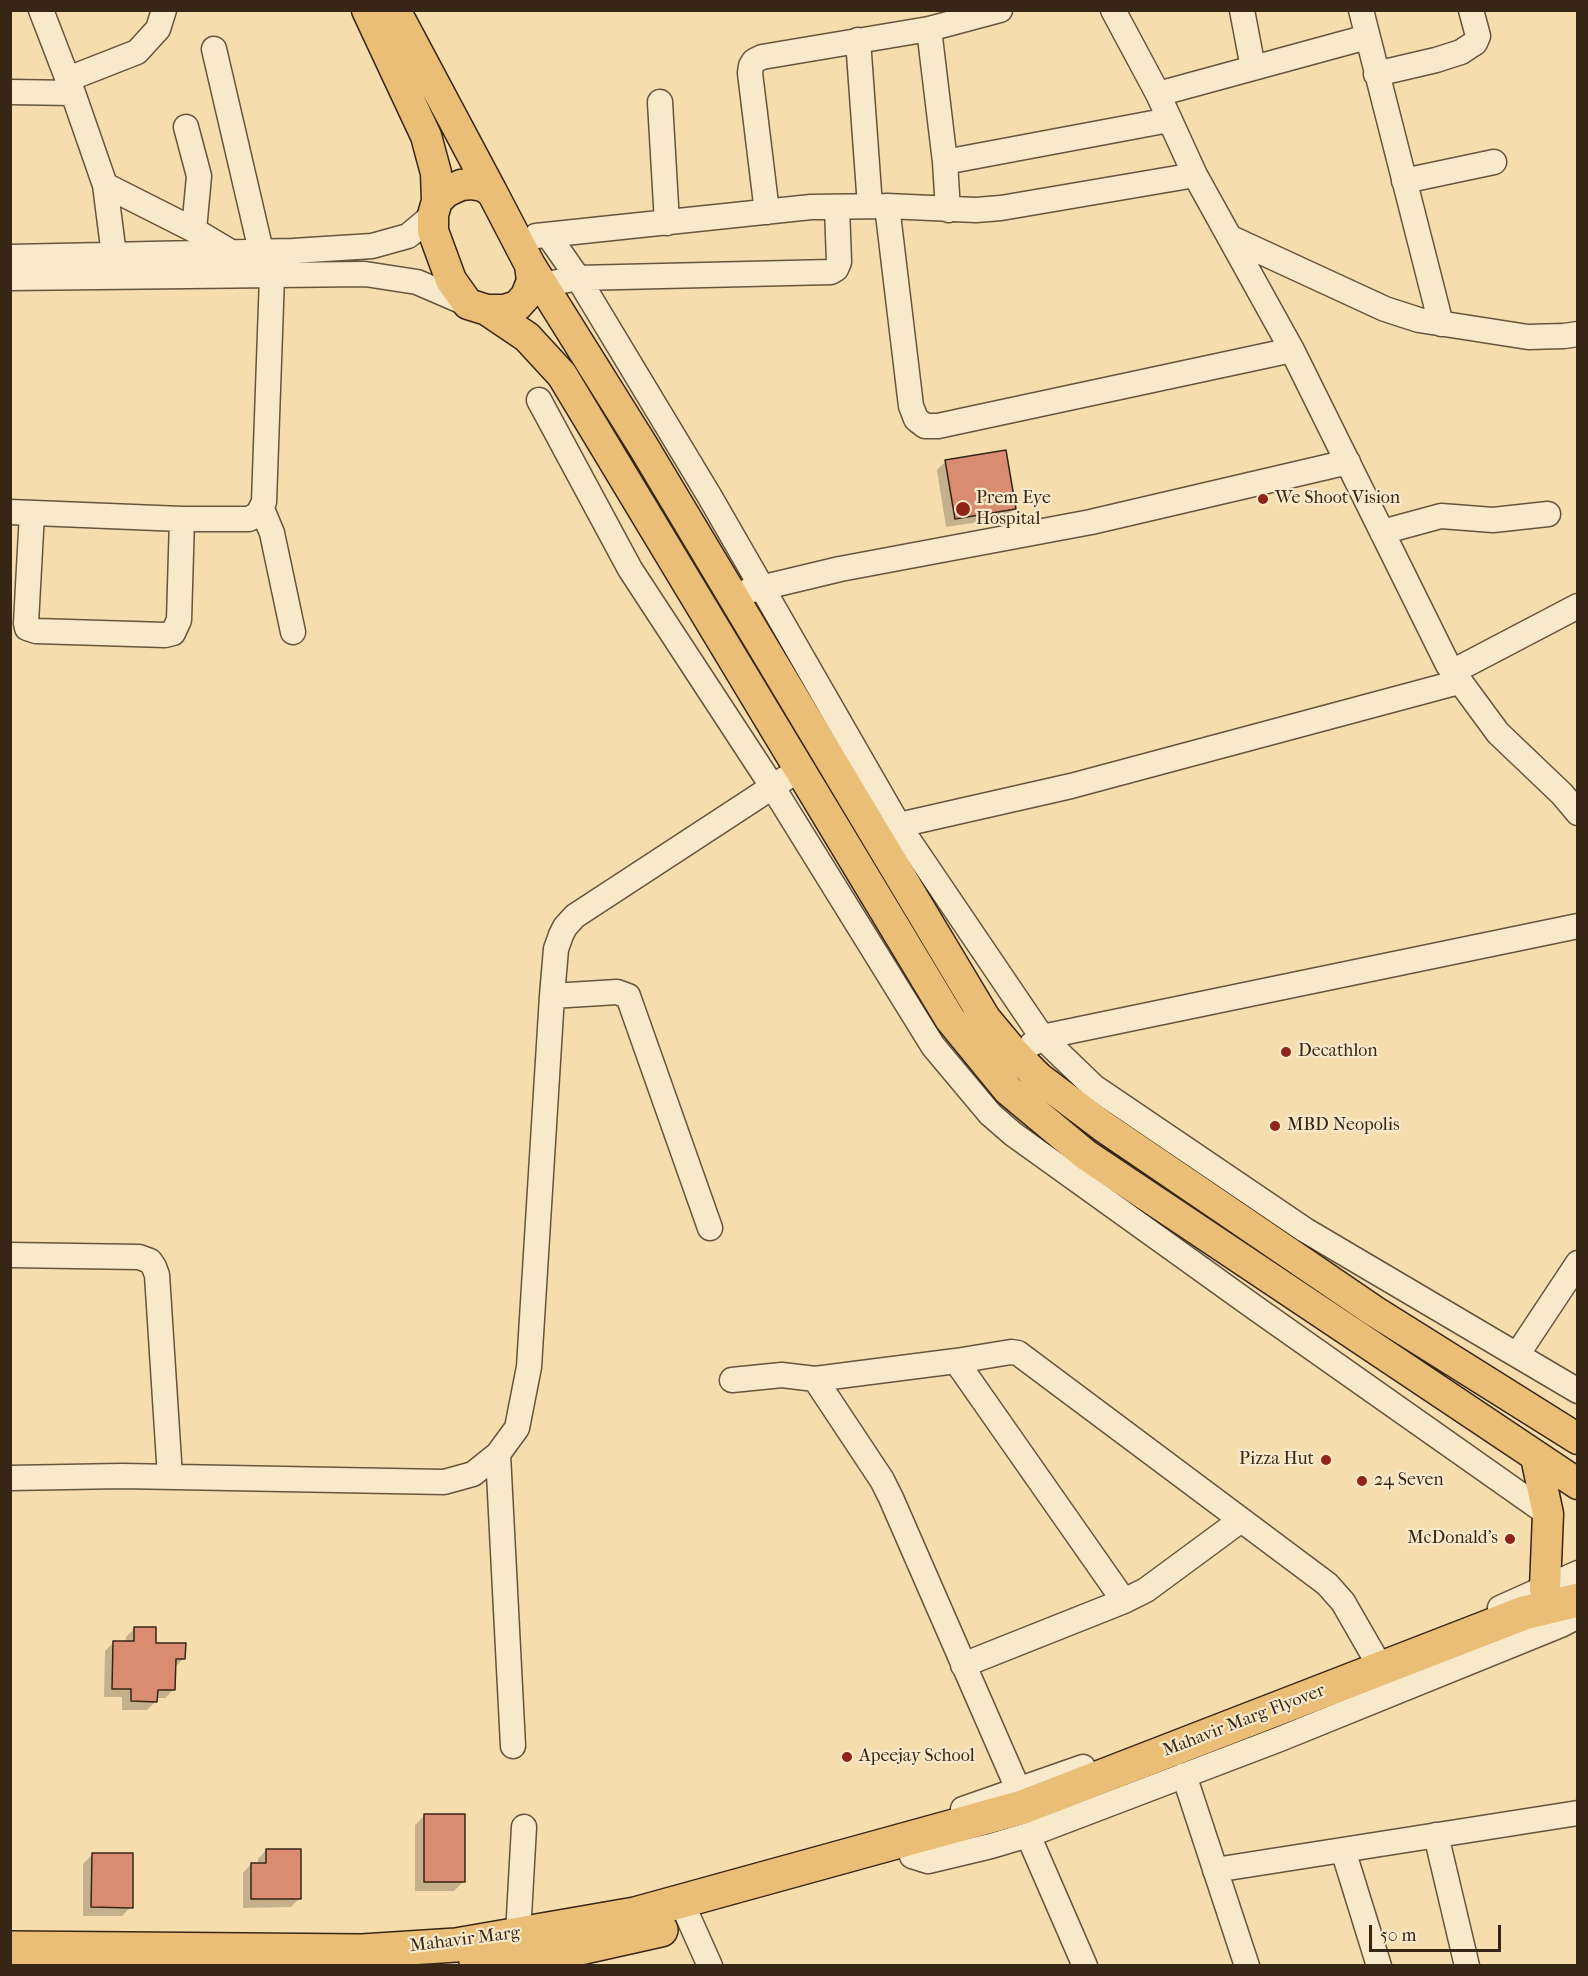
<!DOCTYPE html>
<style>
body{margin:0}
#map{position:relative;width:1588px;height:1976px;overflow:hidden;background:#f5ddae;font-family:"IM FELL French Canon",serif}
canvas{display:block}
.frame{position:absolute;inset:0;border:12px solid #372616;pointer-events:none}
.scale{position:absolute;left:1369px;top:1925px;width:132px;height:27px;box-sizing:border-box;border:3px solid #372616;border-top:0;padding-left:8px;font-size:18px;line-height:21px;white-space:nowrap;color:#372616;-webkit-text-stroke:4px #f8e9ca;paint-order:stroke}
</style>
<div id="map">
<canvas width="1588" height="1976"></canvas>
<div class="frame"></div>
<div class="scale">50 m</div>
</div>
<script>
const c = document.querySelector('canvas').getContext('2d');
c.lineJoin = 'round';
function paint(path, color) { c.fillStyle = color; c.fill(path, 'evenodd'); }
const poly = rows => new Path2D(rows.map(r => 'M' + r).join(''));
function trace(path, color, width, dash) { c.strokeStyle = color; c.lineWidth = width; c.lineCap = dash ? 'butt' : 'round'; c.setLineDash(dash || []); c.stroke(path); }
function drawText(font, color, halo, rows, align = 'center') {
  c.font = font + ' "IM FELL French Canon",serif'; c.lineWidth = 4.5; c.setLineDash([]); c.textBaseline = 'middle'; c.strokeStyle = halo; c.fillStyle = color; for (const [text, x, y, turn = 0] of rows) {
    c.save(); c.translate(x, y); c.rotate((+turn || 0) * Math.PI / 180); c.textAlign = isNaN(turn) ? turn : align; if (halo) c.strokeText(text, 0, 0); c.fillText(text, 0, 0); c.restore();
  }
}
paint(poly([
 [946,461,1014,509,1005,518,946,527,937,470],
 [134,1629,154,1644,184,1658,175,1667,174,1689,165,1698,156,1698,156,1701,147,1710,122,1710,122,1697,104,1697,105,1651,113,1643,125,1643,126,1637],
 [424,1816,463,1882,454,1891,415,1891,415,1825],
 [266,1850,300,1898,291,1907,243,1908,243,1873,251,1864,258,1864,258,1859],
 [92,1855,131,1907,122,1916,83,1916,83,1864]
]), '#0003');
const building = poly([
 [1006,450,1016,509,955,519,945,460,1006,450],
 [134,1627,156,1627,156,1643,186,1643,185,1659,176,1659,175,1690,158,1690,157,1702,131,1701,131,1689,112,1689,113,1641,134,1641,134,1627],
 [424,1814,465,1814,465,1882,424,1882,424,1814],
 [266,1849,301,1849,301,1899,251,1899,251,1863,266,1863,266,1849],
 [92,1853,133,1853,133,1908,91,1907,92,1853]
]);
paint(building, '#d98c6f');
trace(building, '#372616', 1.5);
const minor = poly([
 [41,10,73,93,105,185,114,255],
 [1113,10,1158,94,1195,175,1292,350,1448,665,1498,733,1562,794,1578,813],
 [1242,10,1253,68],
 [1361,10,1441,324],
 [929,29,945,162,948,210],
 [858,40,870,206],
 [214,49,261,251],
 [1376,74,1436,60,1461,52,1470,46,1475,43,1478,36,1471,10],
 [68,79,137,52,158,29,164,10],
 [10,92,73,93],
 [1158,94,1367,37],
 [660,102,667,223],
 [186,127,199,176,194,230],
 [945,162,1169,120],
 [1404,181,1494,162],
 [105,185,194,230,231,252],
 [887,206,911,406,916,419,925,426,938,426,1292,350],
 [767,212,750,73,751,66,754,61,762,57,929,29,1000,10],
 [548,235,578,278,710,497,899,826,1042,1037,1094,1087,1305,1230,1578,1391],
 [536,236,811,207,887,206,976,210,1001,208,1195,175],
 [1231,238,1385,309,1419,320,1528,337,1564,336,1578,334],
 [10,257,293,251,372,246,408,236,433,215],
 [10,278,365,274,417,282,468,304],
 [542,285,578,278,831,272,836,269,839,262,837,207],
 [539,400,630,569,772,786,933,1046,990,1114,1013,1134,1254,1307,1548,1514],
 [262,509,272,533,293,632],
 [10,512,182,519,249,519,258,514,264,502,272,276],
 [32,513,26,623,27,628,36,631,165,635,173,633,179,620,182,519],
 [1382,532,1441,516,1493,520,1548,514],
 [748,591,840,569,1091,522,1348,462],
 [1452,672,1578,606],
 [886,828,1071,786,1459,682],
 [552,996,617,992,628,996,710,1228],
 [1032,1044,1042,1037,1578,926],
 [10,1255,139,1257,150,1261,154,1267,157,1275,170,1477],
 [1517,1355,1578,1263],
 [956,1361,1124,1601],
 [815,1379,882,1480,891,1498,1018,1789],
 [732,1380,782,1375,815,1379,956,1361,1011,1352,1018,1353,1327,1584,1343,1602,1374,1656],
 [498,1454,513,1746],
 [10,1478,122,1476,444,1482,473,1474,498,1454,517,1428,529,1367,552,996,556,949,561,935,565,927,575,916,786,778],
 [1500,1608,1578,1573],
 [963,1665,1124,1601,1146,1590,1241,1520],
 [1184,1775,1247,1966],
 [963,1809,1083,1767],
 [1028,1835,1085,1966],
 [1436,1835,1467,1966],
 [1343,1850,1379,1966],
 [912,1856,928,1861,991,1846,1028,1835,1280,1739,1561,1625,1578,1616],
 [1215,1870,1578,1813],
 [681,1901,710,1966],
 [518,1934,524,1827]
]);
const major = poly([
 [367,10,426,136,436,173,437,201],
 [395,10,492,192],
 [471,184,483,186,492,192,530,265,532,281,526,296,517,306,504,310,487,310,468,304,451,280,433,231,433,215,437,201,446,192,461,185,471,184],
 [530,265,643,446,985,1018,1015,1054,1039,1078,1104,1127,1374,1311,1578,1439],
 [487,310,527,337,562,375,950,1019,1008,1090,1086,1155,1578,1484],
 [1536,1457,1548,1514,1545,1588]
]);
const highway = poly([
 [10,1948,362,1951,456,1945,635,1914,1023,1807,1524,1613,1578,1600],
 [476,1962,558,1953,661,1930]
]);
trace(minor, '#66543c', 27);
trace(major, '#372616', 33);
trace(highway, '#372616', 36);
trace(minor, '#f8e9ca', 24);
trace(major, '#eabe77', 30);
trace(highway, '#eabe77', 33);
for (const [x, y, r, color] of [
 [1263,499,6,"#8f2418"],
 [963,509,8,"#8f2418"],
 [1286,1052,6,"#8f2418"],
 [1275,1126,6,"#8f2418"],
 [1326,1460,6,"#8f2418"],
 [1362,1481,6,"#8f2418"],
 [1510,1539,6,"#8f2418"],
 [847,1757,6,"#8f2418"]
]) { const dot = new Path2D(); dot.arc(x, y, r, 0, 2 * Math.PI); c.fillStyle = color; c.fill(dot); trace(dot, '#f8e9ca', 2); }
drawText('18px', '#372616', '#f8e9ca', [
 ["Prem Eye",976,499],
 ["Hospital",976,520],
 ["We Shoot Vision",1275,499],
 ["Decathlon",1298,1052],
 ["MBD Neopolis",1287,1126],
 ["Pizza Hut",1314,1460,"right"],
 ["24 Seven",1374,1481],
 ["McDonald's",1498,1539,"right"],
 ["Apeejay School",859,1757]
], 'left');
drawText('18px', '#372616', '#f8e9ca', [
 ["Mahavir Marg Flyover",1244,1721,-21],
 ["Mahavir Marg",465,1940,-7]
]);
</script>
